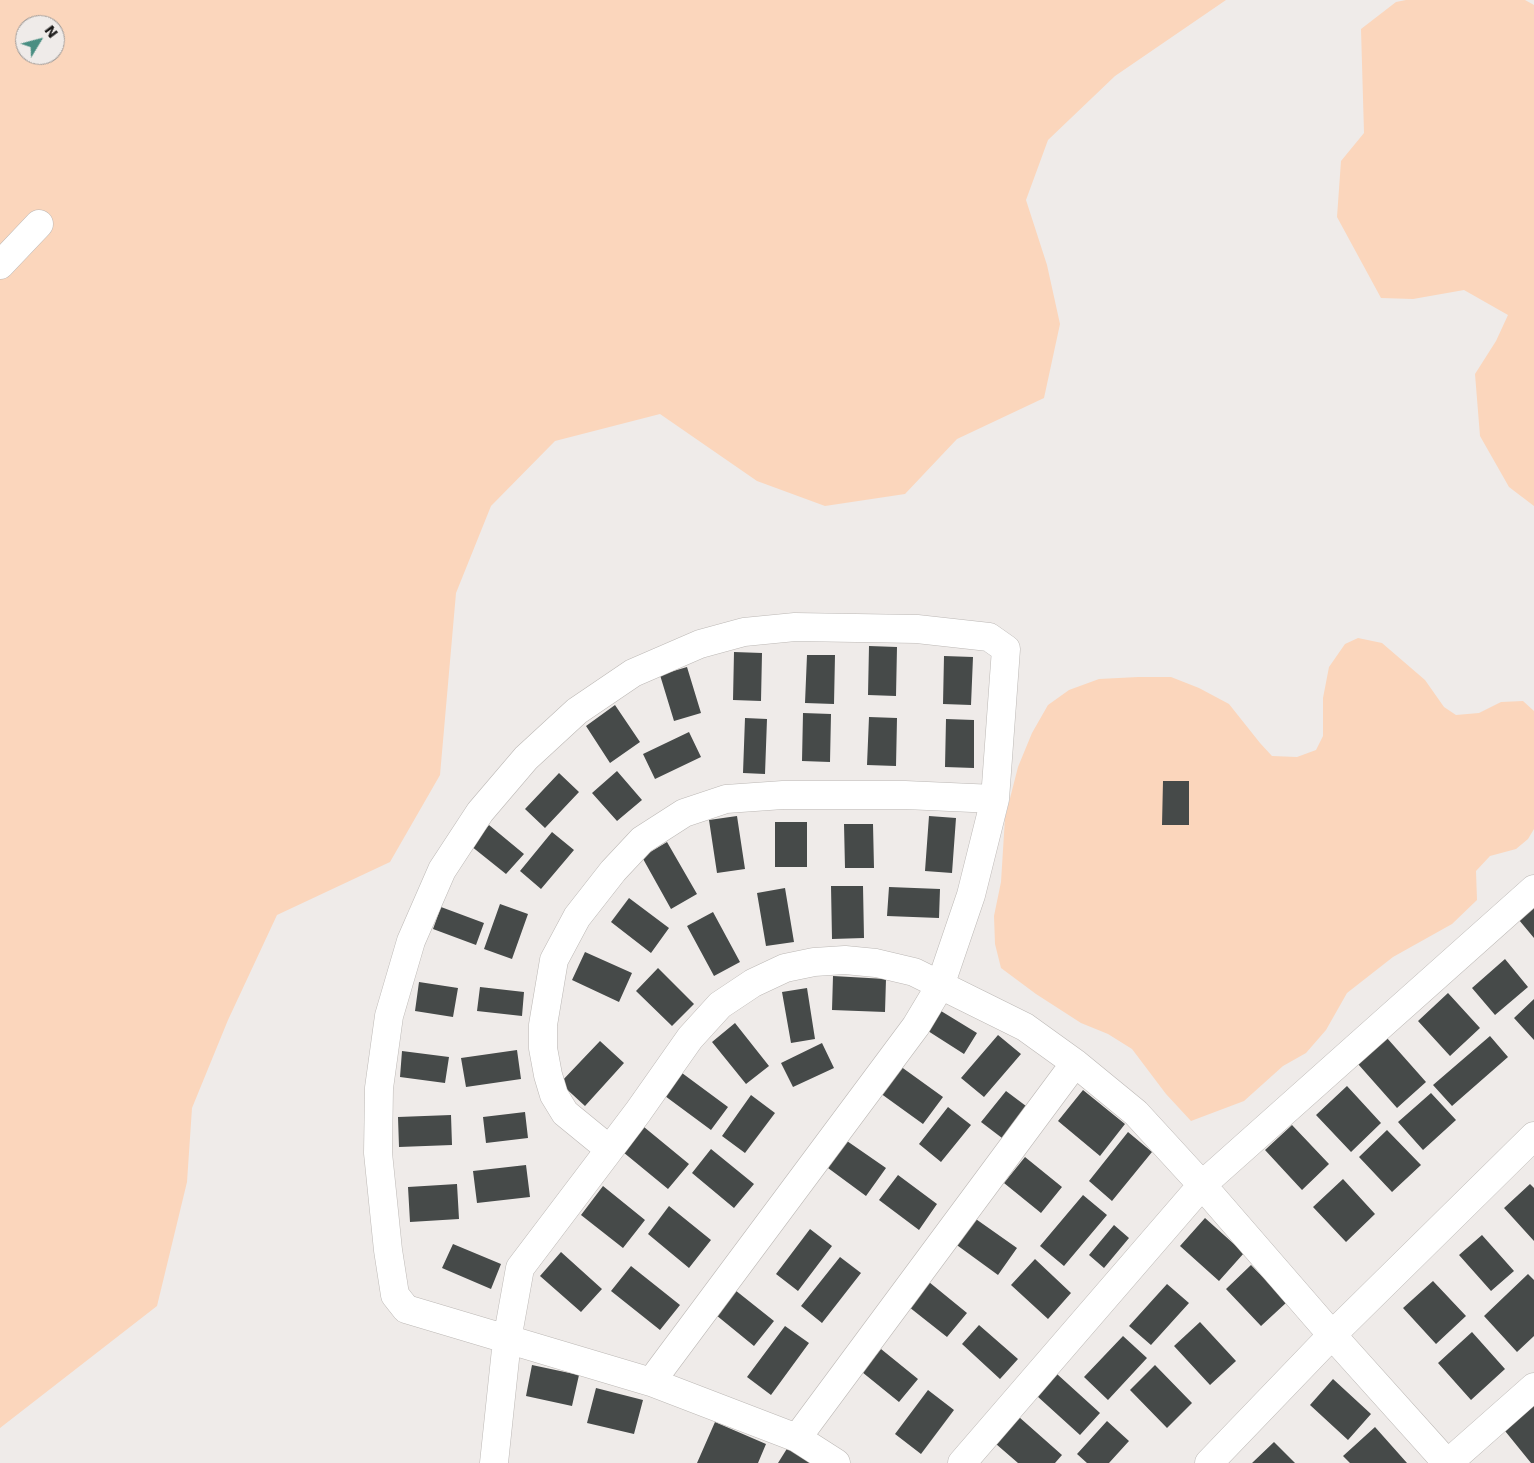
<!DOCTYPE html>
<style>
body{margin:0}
#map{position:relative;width:1534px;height:1463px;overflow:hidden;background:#efebe9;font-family:"DejaVu Sans",sans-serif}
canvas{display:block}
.north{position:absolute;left:15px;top:15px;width:50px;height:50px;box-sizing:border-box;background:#efebe9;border:1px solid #9a9795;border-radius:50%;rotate:53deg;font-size:14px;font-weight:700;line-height:20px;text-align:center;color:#1a1918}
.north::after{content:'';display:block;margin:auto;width:18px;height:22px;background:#498e82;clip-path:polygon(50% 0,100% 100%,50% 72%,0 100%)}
</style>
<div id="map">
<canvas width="1534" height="1463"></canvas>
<div class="north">N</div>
</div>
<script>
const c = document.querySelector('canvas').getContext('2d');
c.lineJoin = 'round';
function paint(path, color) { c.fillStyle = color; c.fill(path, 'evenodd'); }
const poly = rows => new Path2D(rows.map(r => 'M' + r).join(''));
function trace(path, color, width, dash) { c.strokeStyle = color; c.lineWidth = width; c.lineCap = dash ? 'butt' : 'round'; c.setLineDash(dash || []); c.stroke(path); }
paint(poly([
 [0,0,1226,0,1115,76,1048,140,1026,200,1047,265,1060,324,1044,398,957,439,905,494,825,506,757,481,660,414,555,441,491,506,456,593,440,775,390,862,277,915,228,1020,192,1108,187,1182,157,1306,0,1428],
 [25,25,55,25,55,55,25,55],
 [1406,0,1525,0,1534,5,1534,506,1509,487,1480,436,1475,374,1496,341,1508,315,1464,290,1413,299,1381,298,1337,217,1341,161,1364,133,1361,29,1396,2],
 [1358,638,1382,643,1425,680,1444,707,1456,715,1479,713,1501,702,1523,701,1534,711,1534,829,1528,839,1516,849,1490,856,1476,871,1477,900,1452,924,1393,957,1347,993,1326,1030,1306,1053,1283,1066,1244,1101,1191,1121,1166,1094,1132,1049,1108,1034,1081,1023,1036,994,1001,968,995,944,994,916,1001,882,1005,818,1018,767,1032,733,1048,705,1069,690,1099,679,1138,677,1171,677,1199,688,1229,704,1260,743,1272,756,1297,757,1316,750,1323,736,1323,698,1329,667,1345,644]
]), '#fbd6bc');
paint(poly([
 [869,646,897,647,896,696,868,695],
 [734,652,762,653,761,701,733,700],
 [807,655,835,655,834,704,805,703],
 [944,656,973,657,971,705,943,704],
 [687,667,701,713,674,721,660,675],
 [615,705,640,742,610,763,586,726],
 [803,713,831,714,830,762,802,761],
 [869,717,897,718,896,766,867,765],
 [745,718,767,719,765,774,743,773],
 [946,719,974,720,974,768,945,767],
 [689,732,701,757,655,779,643,754],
 [617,771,642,800,617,821,592,793],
 [559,773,579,792,545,828,525,809],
 [1163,781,1189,781,1189,825,1162,825],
 [737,816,745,869,717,873,709,820],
 [929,816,956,818,952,873,925,871],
 [775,822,807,822,807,867,775,867],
 [844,824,873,824,874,868,845,868],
 [489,825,524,854,506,874,471,846],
 [552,832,574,850,541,889,520,871],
 [667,842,697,894,671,909,642,857],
 [831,886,863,886,864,938,832,939],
 [889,887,940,889,939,918,887,916],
 [785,888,794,942,766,946,757,893],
 [629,898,669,928,651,953,611,922],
 [500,904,528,914,512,959,484,949],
 [441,907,484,923,476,945,433,929],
 [1534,907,1534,938,1519,920],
 [713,912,740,962,714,976,687,926],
 [585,952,632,973,619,1002,572,980],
 [1505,959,1528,987,1495,1015,1472,988],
 [658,968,694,1004,672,1026,636,991],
 [833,976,886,979,885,1012,832,1010],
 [419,982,458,988,453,1017,415,1011],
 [480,987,524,992,522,1016,477,1011],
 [807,988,815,1039,791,1043,782,992],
 [1448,993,1480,1028,1450,1056,1418,1021],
 [1534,999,1534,1040,1514,1018],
 [941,1011,977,1033,964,1054,928,1031],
 [735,1023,769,1066,746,1084,712,1042],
 [998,1035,1021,1054,984,1097,961,1078],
 [1490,1036,1508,1057,1452,1106,1433,1085],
 [1387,1038,1426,1082,1397,1108,1358,1064],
 [600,1041,624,1063,585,1106,560,1083],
 [822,1043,834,1068,793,1087,781,1063],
 [517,1050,521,1079,466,1087,461,1058],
 [402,1051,449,1057,445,1083,400,1077],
 [900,1066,943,1097,923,1124,880,1093],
 [682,1073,728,1107,711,1130,665,1096],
 [1347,1086,1381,1123,1351,1152,1316,1115],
 [1083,1090,1125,1124,1100,1156,1058,1121],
 [1006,1091,1026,1106,1002,1138,981,1122],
 [1431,1093,1456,1120,1423,1150,1398,1122],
 [751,1095,775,1113,745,1153,722,1136],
 [948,1107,971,1125,941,1162,919,1144],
 [525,1112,528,1138,486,1143,483,1117],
 [451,1115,452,1145,399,1147,398,1117],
 [1292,1125,1329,1164,1302,1190,1265,1150],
 [644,1127,689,1164,668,1189,623,1152],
 [1387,1130,1421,1165,1392,1192,1359,1157],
 [1128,1132,1152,1152,1112,1201,1089,1181],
 [847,1141,886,1168,866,1196,828,1168],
 [711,1149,754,1184,734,1208,692,1173],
 [1025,1157,1062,1187,1041,1213,1004,1183],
 [526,1165,530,1197,477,1203,473,1171],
 [898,1175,937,1204,919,1230,879,1200],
 [1343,1179,1375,1214,1346,1242,1313,1207],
 [457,1184,459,1219,410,1222,408,1187],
 [1530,1184,1534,1188,1534,1241,1504,1208],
 [603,1186,645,1220,623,1248,581,1215],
 [1083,1195,1107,1215,1064,1266,1040,1246],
 [669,1206,711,1240,689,1268,648,1234],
 [973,1217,1017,1248,998,1275,954,1243],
 [1205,1218,1244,1253,1219,1281,1180,1246],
 [1114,1225,1129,1238,1104,1268,1089,1255],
 [810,1229,832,1246,798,1291,776,1274],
 [1482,1235,1514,1271,1491,1291,1459,1255],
 [453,1244,501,1264,491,1289,442,1268],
 [561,1252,602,1289,581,1312,540,1276],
 [840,1257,861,1273,822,1323,801,1306],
 [1035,1259,1071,1293,1048,1319,1011,1285],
 [1251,1265,1287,1302,1261,1326,1226,1289],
 [631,1266,680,1305,660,1330,611,1291],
 [1528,1274,1534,1280,1534,1336,1517,1352,1484,1316],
 [1433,1281,1466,1316,1436,1344,1403,1308],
 [929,1282,967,1313,947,1337,909,1307],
 [1167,1284,1189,1303,1151,1345,1129,1326],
 [735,1290,774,1321,754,1346,716,1315],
 [1200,1322,1236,1361,1210,1385,1174,1346],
 [979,1325,1018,1359,1000,1379,962,1344],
 [785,1326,809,1343,771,1395,747,1377],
 [1472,1332,1505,1369,1471,1400,1438,1363],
 [1123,1336,1147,1358,1108,1400,1084,1377],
 [881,1349,918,1379,899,1402,862,1372],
 [532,1365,579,1375,572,1406,526,1396],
 [1155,1365,1192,1403,1167,1428,1130,1390],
 [1057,1374,1100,1413,1080,1435,1037,1396],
 [1333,1379,1371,1414,1348,1440,1310,1405],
 [596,1388,643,1400,634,1434,587,1423],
 [928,1390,954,1410,921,1454,895,1434],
 [1534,1400,1534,1463,1531,1463,1501,1426],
 [1019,1417,1062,1455,1055,1463,1018,1463,996,1444],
 [1107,1421,1129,1441,1109,1463,1087,1463,1077,1454],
 [715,1422,766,1444,758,1463,697,1463],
 [1375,1427,1407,1463,1350,1463,1343,1456],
 [1274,1442,1295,1463,1252,1463],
 [788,1447,813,1463,778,1463]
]), '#464a49');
const minor = poly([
 [0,265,39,224],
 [795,627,917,629,989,637,1006,649,995,799,971,895,940,986,916,1026,651,1382,406,1309,395,1295,388,1250,378,1153,379,1088,389,1016,411,941,442,870,480,812,526,758,577,711,633,673,700,644,744,632,795,627],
 [609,1149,565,1113,554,1095,548,1075,543,1048,543,1025,554,960,577,917,613,871,642,840,684,813,726,799,783,795,905,795,995,799],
 [651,1382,797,1438,1075,1063],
 [797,1438,836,1463],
 [494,1463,507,1340,520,1268,638,1112,690,1038,720,1005,753,983,785,968,814,962,845,960,876,963,914,972,1025,1027,1075,1063,1136,1113,1202,1185,1332,1335,1447,1463],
 [962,1463,1202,1185,1534,889],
 [1209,1463,1332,1335,1534,1136],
 [1448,1463,1534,1387]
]);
trace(minor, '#bcb8b5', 29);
trace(minor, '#fff', 28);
</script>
